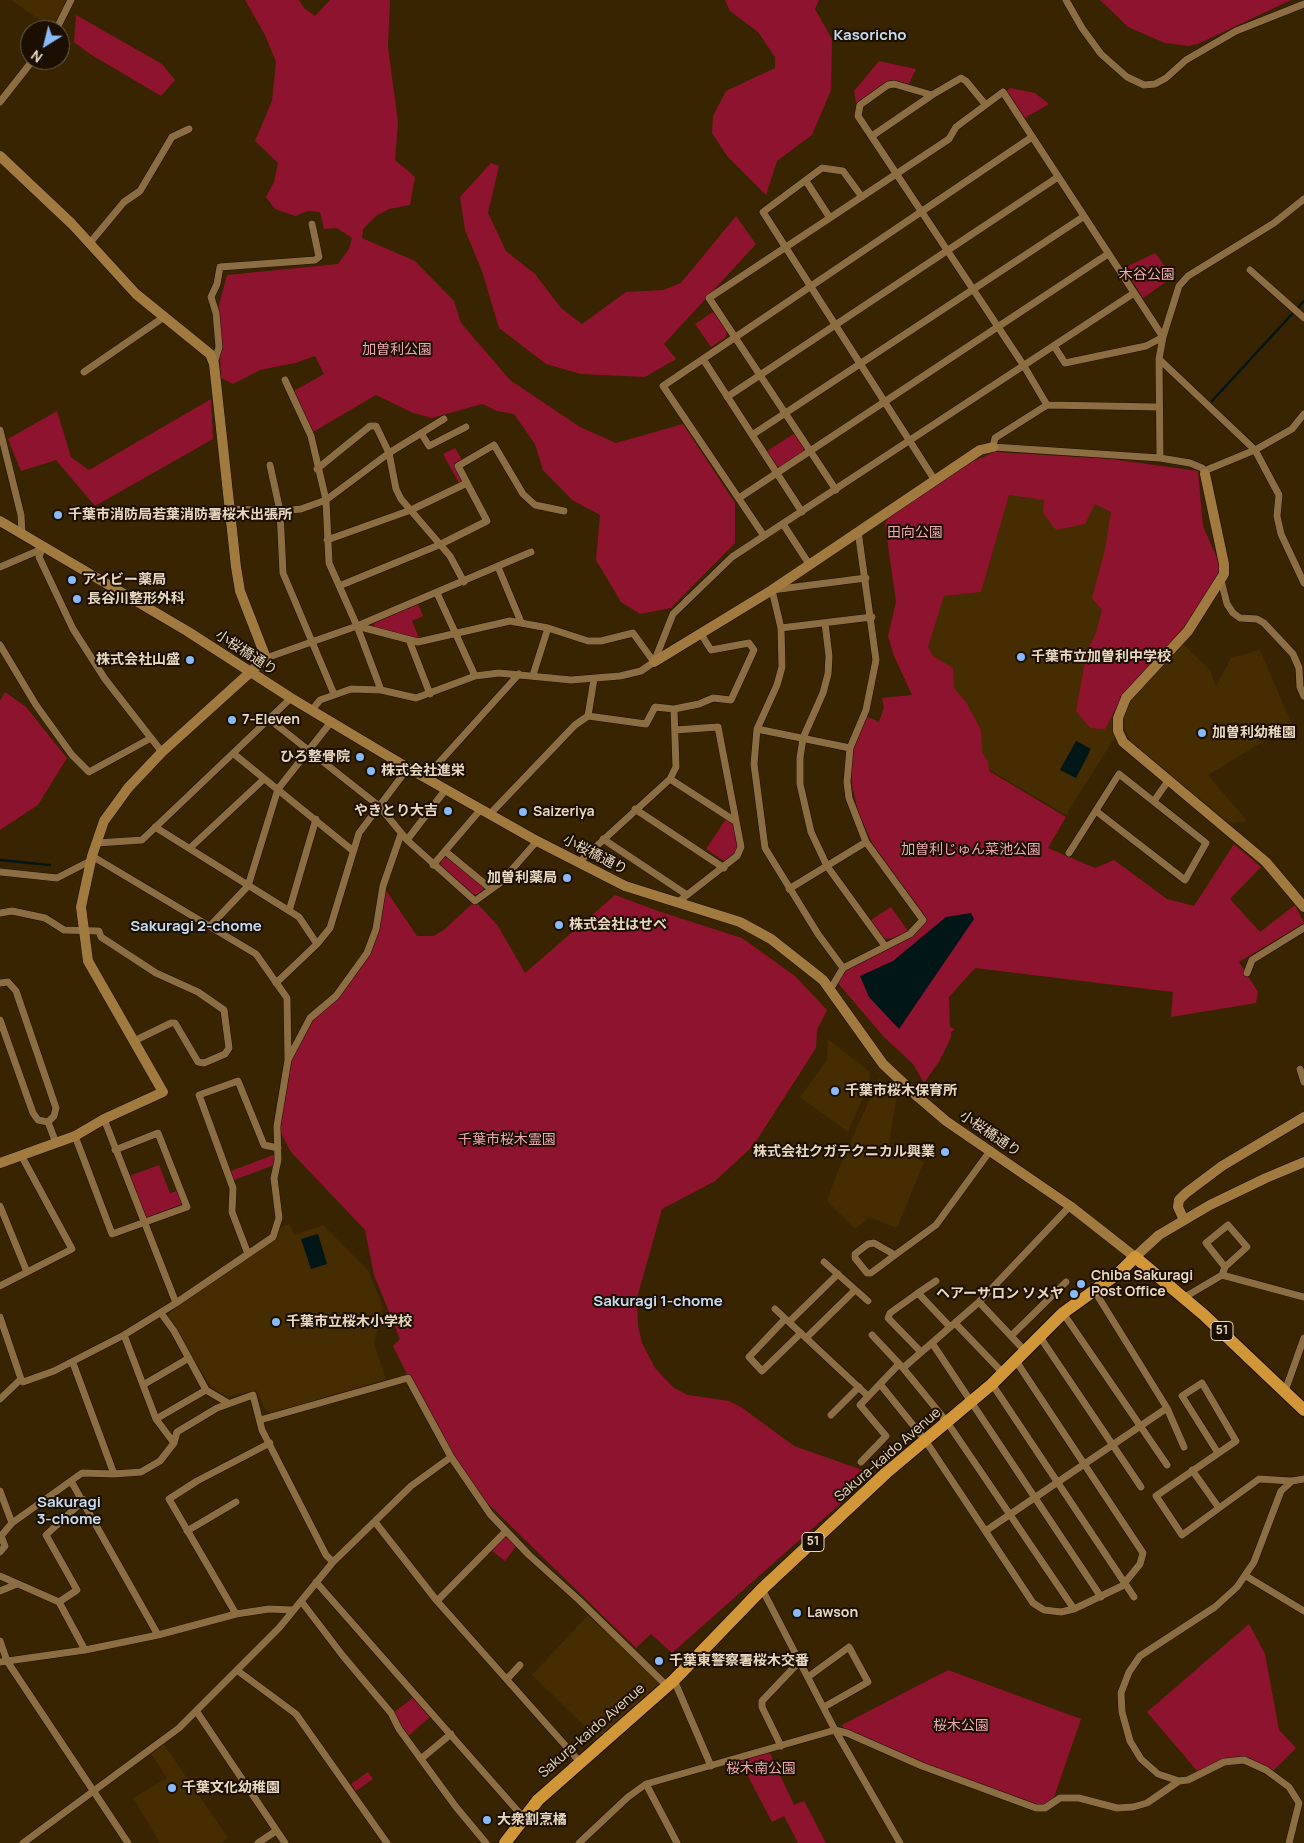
<!DOCTYPE html>
<meta charset="utf-8">
<style>
body{margin:0}
#map{position:relative;width:1304px;height:1843px;overflow:hidden;background:#392401;font-family:Manrope,sans-serif}
canvas{display:block}
.north{position:absolute;left:20px;top:20px;width:50px;height:50px;box-sizing:border-box;background:#1b0f01;border:1px solid #6d5f4e;border-radius:50%;rotate:216deg;font-size:14px;font-weight:700;line-height:20px;text-align:center;color:#e9d8c1}
.north::after{content:'';display:block;margin:auto;width:18px;height:22px;background:#89bafc;clip-path:polygon(50% 0,100% 100%,50% 72%,0 100%)}
</style>
<div id="map">
<canvas width="1304" height="1843"></canvas>
<div class="north">N</div>
</div>
<script>
const c = document.querySelector('canvas').getContext('2d');
c.lineJoin = 'round';
function paint(path, color) { c.fillStyle = color; c.fill(path, 'evenodd'); }
const poly = rows => new Path2D(rows.map(r => 'M' + r).join(''));
function trace(path, color, width, dash) { c.strokeStyle = color; c.lineWidth = width; c.lineCap = dash ? 'butt' : 'round'; c.setLineDash(dash || []); c.stroke(path); }
function drawText(font, color, halo, rows, align = 'center') {
  c.font = font + ' Manrope,"Noto Sans JP",sans-serif'; c.lineWidth = 4; c.setLineDash([]); c.textBaseline = 'middle'; c.strokeStyle = halo; c.fillStyle = color; for (const [text, x, y, turn = 0] of rows) {
    c.save(); c.translate(x, y); c.rotate((+turn || 0) * Math.PI / 180); c.textAlign = isNaN(turn) ? turn : align; if (halo) c.strokeText(text, 0, 0); c.fillText(text, 0, 0); c.restore();
  }
}
paint(poly([
 [11,0,67,0,54,30],
 [999,480,1129,507,1109,699,1118,732,1066,815,976,762,919,640],
 [1182,643,1210,670,1216,686,1231,658,1260,650,1292,724,1208,775,1247,821,1229,823,1133,745,1123,726,1122,715,1143,683],
 [828,1039,870,1072,869,1084,848,1132,800,1097,827,1060],
 [879,1078,897,1094,889,1144,924,1162,897,1228,870,1217,855,1229,827,1201,839,1168],
 [290,1224,294,1235,323,1225,368,1270,383,1307,374,1343,386,1379,272,1413,265,1410,256,1390,228,1397,211,1387,168,1317,169,1313,274,1239,280,1228],
 [588,1615,663,1685,626,1717,598,1739,532,1675],
 [163,1743,228,1838,221,1843,160,1843,133,1798,167,1778,150,1752]
]), '#452c01');
paint(poly([
 [245,0,299,0,304,8,315,16,330,0,390,0,388,47,398,122,395,160,415,177,410,205,389,209,376,216,363,229,362,238,415,261,454,301,461,323,510,380,580,427,616,443,683,424,735,503,735,543,671,608,640,614,621,602,596,560,600,515,572,500,543,470,535,444,514,414,497,411,482,404,432,418,413,413,376,395,313,432,294,391,324,374,315,356,295,363,260,370,233,384,221,378,218,309,227,275,338,264,349,249,352,238,337,228,324,229,320,212,308,211,295,216,275,209,266,197,274,182,278,163,255,141,272,101,276,62,265,35],
 [725,0,819,0,815,9,832,39,831,90,812,135,777,161,766,195,727,156,712,133,713,116,726,91,775,68,775,57,758,32,730,11],
 [1100,0,1291,0,1200,43,1189,46,1165,43,1128,27],
 [76,15,162,64,175,80,161,96,90,54,74,42],
 [879,61,916,69,909,84,892,80,856,103,854,91],
 [1010,88,1035,93,1049,104,1025,118,1007,91],
 [491,163,499,166,488,213,506,251,535,274,561,308,582,324,626,292,663,290,681,283,736,216,756,244,664,344,676,359,645,377,581,374,546,364,499,328,482,271,465,230,460,197],
 [1155,253,1173,277,1143,298,1124,268],
 [713,312,727,331,726,337,711,347,695,324],
 [211,399,213,439,95,506,56,460,21,471,8,439,57,411,71,457,89,470],
 [795,433,804,447,803,452,781,467,775,465,767,451],
 [455,448,462,460,456,464,464,480,460,485,443,454],
 [995,452,1111,459,1198,471,1203,526,1220,565,1216,585,1185,626,1122,697,1105,729,1090,728,1076,711,1087,651,1096,633,1102,610,1092,598,1105,549,1111,512,1095,504,1085,524,1056,530,1043,513,1044,500,1009,495,981,592,944,596,928,647,933,656,953,668,954,688,966,702,981,730,982,753,988,761,989,771,1066,817,1048,848,1095,868,1114,860,1167,899,1194,906,1234,844,1261,867,1230,899,1260,932,1295,905,1304,923,1239,962,1258,992,1256,1003,1171,1017,1173,992,975,968,949,997,950,1027,955,1029,951,1032,951,1037,940,1060,924,1083,913,1064,884,1037,837,982,844,970,910,934,928,920,872,843,858,811,852,785,851,749,866,716,879,722,884,707,882,698,912,695,894,656,888,636,896,602,885,524,889,516,972,462],
 [418,604,423,616,412,621,419,638,374,627,374,623],
 [5,692,26,707,67,758,38,805,0,830,0,701],
 [726,819,734,824,738,847,734,855,724,861,706,849],
 [447,858,483,886,484,890,473,896,439,867,443,859],
 [383,886,417,936,434,936,445,929,475,901,498,926,525,973,615,895,658,911,742,938,795,976,827,1010,817,1030,816,1048,753,1146,715,1181,662,1209,637,1298,638,1326,642,1343,655,1368,674,1388,688,1395,729,1401,741,1407,794,1446,874,1474,672,1653,651,1634,636,1648,479,1495,428,1416,393,1346,400,1339,374,1275,365,1230,291,1152,277,1126,288,1060,310,1018,336,996,367,953],
 [891,907,908,931,893,938,885,939,871,920],
 [276,1154,274,1165,234,1180,231,1171],
 [159,1165,170,1193,177,1191,182,1204,145,1218,129,1176],
 [503,1538,508,1538,517,1545,505,1561,492,1551],
 [1249,1624,1265,1654,1279,1730,1296,1748,1272,1772,1257,1763,1224,1760,1198,1772,1147,1712],
 [948,1670,1081,1719,1054,1797,1041,1807,916,1761,844,1729,842,1725],
 [414,1697,431,1716,407,1737,393,1713],
 [769,1751,794,1805,804,1801,826,1843,798,1843,784,1816,772,1822,740,1761],
 [368,1772,373,1779,356,1791,351,1784]
]), '#8e132f');
paint(poly([
 [1076,741,1091,749,1076,778,1060,770],
 [971,913,974,919,899,1029,869,997,860,976,893,961,946,917],
 [318,1234,327,1264,311,1269,301,1239]
]), '#001617');
trace(poly([
 [1212,401,1304,301],
 [0,860,50,865]
]), '#001617', 2.5);
const street = poly([
 [1066,0,1082,28,1101,54,1127,77,1144,85,1155,84,1166,78,1186,60,1236,31,1304,4],
 [56,30,71,0],
 [0,102,33,60],
 [985,104,966,81,961,78,932,95,894,84,888,85,860,105,858,116,1024,366,1047,405],
 [872,136,932,95],
 [806,181,830,218],
 [862,197,843,171,822,168,763,212,934,479],
 [89,244,124,202,140,191,172,137,189,129],
 [1250,270,1304,318],
 [1054,346,1065,363,1146,346,1163,337],
 [703,359,802,512],
 [1159,359,1255,450,1279,495,1277,516,1281,534,1304,583],
 [214,364,219,347,216,313,211,297,217,284,220,267,315,260,319,257,312,224],
 [84,372,164,317],
 [285,380,311,436,326,500,329,563,357,626,381,690],
 [727,397,1058,177],
 [1158,407,1047,405,995,438,993,447,1160,458,1190,463,1202,468,1204,471],
 [0,430,21,515,22,533],
 [421,433,429,446,466,427],
 [752,435,1083,217],
 [1160,458,1159,359,1163,337,1179,286,1188,276,1274,223,1304,199],
 [270,465,280,511,283,573,334,694],
 [317,469,370,426,376,426,389,453,396,489,401,499,450,556,464,582],
 [1205,474,1204,471,1255,450,1292,429,1304,414],
 [836,490,709,298,949,139,956,127,1003,92,1163,337],
 [739,498,1108,254],
 [231,509,280,511,301,509,326,500,389,453,444,419],
 [783,524,809,564],
 [764,536,663,386,1032,137],
 [327,540,411,510,467,483],
 [43,546,39,557,73,629,105,679,162,752],
 [0,567,42,549],
 [498,567,521,622],
 [1221,580,1227,604,1233,613,1240,618,1257,619,1264,623,1293,654,1299,668,1300,687,1304,696],
 [339,586,439,545,487,521,458,466,494,445,523,494,535,505,564,511],
 [437,593,475,676],
 [825,623,829,656,828,674,823,693,803,738,800,758,800,784,811,832,827,866,885,946],
 [357,626,418,642,510,621,548,628,588,641,601,641,633,633,654,662],
 [781,628,872,617],
 [409,640,430,694],
 [0,645,36,705,72,755,89,772,151,738],
 [266,658,357,626,531,552],
 [533,675,548,628],
 [312,710,320,700,351,689,381,690,416,698,475,676,499,673,571,680,620,676,641,671,654,662,673,614,732,557,1134,293],
 [588,716,594,679],
 [269,719,379,806,407,840,475,901,500,883,537,841],
 [757,729,850,748],
 [675,730,718,727,741,847,737,856,678,902],
 [234,754,352,850],
 [426,777,519,674],
 [670,779,735,821],
 [1154,801,1168,781],
 [635,809,724,868],
 [490,814,575,725,588,716,646,724,655,707,674,709,699,704,713,698,731,700,754,650,749,643,711,650,701,634],
 [155,827,299,917,317,944],
 [603,839,687,895],
 [407,840,446,789],
 [97,843,142,840,291,698],
 [190,848,264,779],
 [445,851,491,889],
 [1069,853,1119,774,1206,843,1185,880,1096,811],
 [92,856,256,954,287,998,288,1060],
 [578,863,670,779,676,767,674,709],
 [433,865,481,809],
 [0,872,57,878,92,860],
 [789,889,866,842],
 [289,911,316,819],
 [0,913,12,911,45,918,64,930,99,931,101,937,156,973,198,992,224,1010,229,1048,225,1054,204,1063,198,1062,175,1023,171,1023,134,1041],
 [210,926,248,886,278,789,331,722],
 [843,968,818,934,765,848,754,764,757,729,777,685,782,667,781,628,772,590,866,578],
 [1247,973,1252,960,1304,928],
 [0,983,8,982,16,991,56,1108,54,1116,48,1122],
 [276,983,317,944,330,928,359,833,408,768],
 [830,990,843,968,910,934,923,920,866,842,849,798,847,782,850,748,866,710,876,660,858,531],
 [0,1020,33,1113,38,1120,48,1122],
 [1300,1069,1304,1082],
 [104,1119,176,1303],
 [48,1122,56,1143],
 [75,1136,112,1234,187,1207,158,1133,115,1150],
 [0,1206,27,1272],
 [248,1254,232,1212,233,1188,199,1095,238,1081,264,1145,278,1148],
 [895,1255,874,1243,868,1244,855,1254,855,1258,867,1273,871,1273,895,1255,936,1225,990,1151],
 [824,1262,868,1301],
 [1222,1275,1225,1267,1247,1247,1228,1225,1206,1243,1225,1267],
 [0,1286,72,1249,21,1155],
 [1094,1290,1167,1408,1184,1447],
 [918,1293,936,1281],
 [1185,1297,1222,1275,1304,1297],
 [979,1302,1025,1351],
 [775,1309,868,1396],
 [161,1313,174,1331,206,1390,228,1403],
 [1063,1313,1167,1465],
 [0,1317,21,1379],
 [785,1319,749,1357,762,1371,801,1333],
 [789,1322,838,1274],
 [955,1323,1003,1373],
 [124,1335,156,1419,174,1443],
 [872,1335,903,1368,947,1422,1074,1609],
 [1011,1336,1066,1282],
 [1040,1337,1141,1487],
 [806,1338,855,1290],
 [932,1343,1101,1597],
 [921,1352,888,1318,890,1313,918,1293,950,1327],
 [73,1363,114,1474],
 [903,1368,979,1302,1070,1206],
 [21,1379,23,1382,54,1371,124,1335,176,1303,273,1237,279,1218,274,1178,278,1160,277,1126,288,1060,310,1018,336,996,367,953,376,929,383,886,401,834],
 [880,1384,925,1440,1033,1603,1044,1610,1061,1612,1074,1609,1122,1586,1140,1564,1143,1553,1016,1361],
 [992,1384,1134,1597],
 [143,1385,189,1358],
 [1285,1391,1304,1338],
 [0,1399,21,1379],
 [831,1415,859,1387],
 [156,1419,206,1390],
 [260,1420,408,1378,451,1457,490,1514,529,1555,579,1600,667,1686],
 [1218,1453,1182,1396,1202,1383,1236,1441,1156,1496,1182,1535,1259,1479,1291,1481],
 [861,1462,886,1436,860,1405,899,1364],
 [1192,1470,1219,1508],
 [71,1481,158,1635],
 [0,1491,12,1523],
 [375,1522,437,1601,580,1762],
 [987,1530,1167,1408],
 [187,1531,236,1502],
 [0,1552,5,1546,1,1536,12,1523,82,1473,114,1474,141,1472,160,1461,174,1443,177,1432,217,1408,253,1395,262,1430,326,1555,333,1562],
 [0,1576,59,1602,85,1650],
 [1246,1576,1304,1611],
 [316,1582,523,1817],
 [762,1589,835,1730,900,1843],
 [0,1591,17,1584],
 [301,1601,343,1656,391,1713,399,1729,456,1807,486,1843],
 [437,1601,505,1532],
 [59,1602,77,1590,46,1535,84,1500],
 [236,1614,169,1499,197,1481,270,1443],
 [0,1641,7,1661,128,1843],
 [0,1662,85,1650,158,1635,236,1614,269,1609,293,1610],
 [238,1671,296,1714,387,1843],
 [808,1677,849,1647,868,1682,824,1707],
 [507,1679,520,1665],
 [674,1680,711,1766],
 [197,1712,285,1843],
 [781,1746,762,1707,762,1701,800,1661],
 [422,1758,451,1734],
 [646,1784,677,1843],
 [23,1843,179,1728,279,1628,333,1562,411,1486,451,1457],
 [258,1843,276,1831],
 [579,1843,628,1797,646,1784,835,1730,847,1733,922,1766,1036,1808,1045,1808,1060,1798,1079,1798,1117,1808,1133,1807,1147,1803,1179,1781],
 [1289,1843,1299,1803,1289,1787,1266,1770,1244,1760,1224,1762,1188,1780,1179,1781,1158,1774,1141,1759,1130,1741,1122,1712,1121,1693,1129,1672,1140,1656,1215,1607,1237,1587,1254,1562,1281,1491,1292,1481,1304,1479]
]);
const secondary = poly([
 [0,156,72,224,136,294,210,354,214,364,236,567,240,591,266,658,162,752,128,788,104,821,92,856,81,907,88,961,163,1092,104,1119,75,1136,0,1163],
 [1205,474,1224,564,1224,574,1188,631,1126,698,1118,718,1118,731,1123,742,1266,862,1304,907],
 [0,521,187,631,291,698,408,768,537,841,625,886,740,922,771,939,823,980,883,1064,918,1097,946,1121,1070,1206,1135,1257,1159,1235,1210,1205,1266,1178,1304,1162],
 [654,662,772,590,980,450,993,447],
 [1184,1220,1178,1207,1179,1200,1186,1193,1222,1166,1304,1117]
]);
const highway = poly([
 [505,1843,538,1800,674,1680,762,1589,886,1473,992,1384,1063,1313,1120,1272,1135,1257,1204,1315,1304,1410]
]);
trace(street, '#1c0e00', 8);
trace(secondary, '#1c0e00', 11);
trace(highway, '#1c0e00', 14);
trace(street, '#8d6e42', 7);
trace(secondary, '#a17a3f', 10);
trace(highway, '#d19637', 12);
for (const [x, y, r, color] of [
 [58,515,5,"#89bafc"],
 [72,580,5,"#89bafc"],
 [77,599,5,"#89bafc"],
 [1021,657,5,"#89bafc"],
 [190,660,5,"#89bafc"],
 [232,720,5,"#89bafc"],
 [1202,733,5,"#89bafc"],
 [360,757,5,"#89bafc"],
 [371,771,5,"#89bafc"],
 [448,811,5,"#89bafc"],
 [523,812,5,"#89bafc"],
 [567,878,5,"#89bafc"],
 [559,925,5,"#89bafc"],
 [835,1091,5,"#89bafc"],
 [945,1152,5,"#89bafc"],
 [1081,1284,5,"#89bafc"],
 [1074,1294,5,"#89bafc"],
 [276,1322,5,"#89bafc"],
 [797,1613,5,"#89bafc"],
 [659,1661,5,"#89bafc"],
 [172,1788,5,"#89bafc"],
 [487,1820,5,"#89bafc"]
]) { const dot = new Path2D(); dot.arc(x, y, r, 0, 2 * Math.PI); c.fillStyle = color; c.fill(dot); trace(dot, '#1b0f01', 2); }
for (const [x, y, w] of [
 [1222,1331,22],
 [813,1542,22]
]) { const box = new Path2D(); box.roundRect(x - w / 2, y - 9.5, w, 19, 4); c.fillStyle = '#1b0f01'; c.fill(box); trace(box, '#e9d8c1', 1); }
drawText('bold 12px', '#e9d8c1', null, [
 ["51",1222,1331],
 ["51",813,1542]
]);
drawText('14px', '#eda9ad', '#1b0f01', [
 ["木谷公園",1147,275],
 ["加曽利公園",397,350],
 ["田向公園",915,533],
 ["加曽利じゅん菜池公園",971,850],
 ["千葉市桜木霊園",507,1140],
 ["桜木公園",961,1726],
 ["桜木南公園",761,1769]
]);
drawText('bold 14px', '#e9d8c1', '#1b0f01', [
 ["千葉市消防局若葉消防署桜木出張所",68,515],
 ["アイビー薬局",82,580],
 ["長谷川整形外科",87,599],
 ["千葉市立加曽利中学校",1031,657],
 ["株式会社山盛",180,660,"right"],
 ["7-Eleven",242,720],
 ["加曽利幼稚園",1212,733],
 ["ひろ整骨院",350,757,"right"],
 ["株式会社進栄",381,771],
 ["やきとり大吉",438,811,"right"],
 ["Saizeriya",533,812],
 ["加曽利薬局",557,878,"right"],
 ["株式会社はせべ",569,925],
 ["千葉市桜木保育所",845,1091],
 ["株式会社クガテクニカル興業",935,1152,"right"],
 ["Chiba Sakuragi",1091,1276],
 ["Post Office",1091,1292],
 ["ヘアーサロン ソメヤ",1064,1294,"right"],
 ["千葉市立桜木小学校",286,1322],
 ["Lawson",807,1613],
 ["千葉東警察署桜木交番",669,1661],
 ["千葉文化幼稚園",182,1788],
 ["大衆割烹橘",497,1820]
], 'left');
drawText('14px', '#e9d8c1', '#1b0f01', [
 ["小桜橋通り",246,653,33],
 ["小桜橋通り",595,855,27],
 ["小桜橋通り",990,1134,34],
 ["Sakura-kaido Avenue",888,1455,-41],
 ["Sakura-kaido Avenue",592,1731,-41]
]);
drawText('bold 15px', '#c8dbf4', '#1b0f01', [
 ["Kasoricho",870,36],
 ["Sakuragi 2-chome",196,927],
 ["Sakuragi 1-chome",658,1302],
 ["Sakuragi",69,1503],
 ["3-chome",69,1520]
]);
</script>
